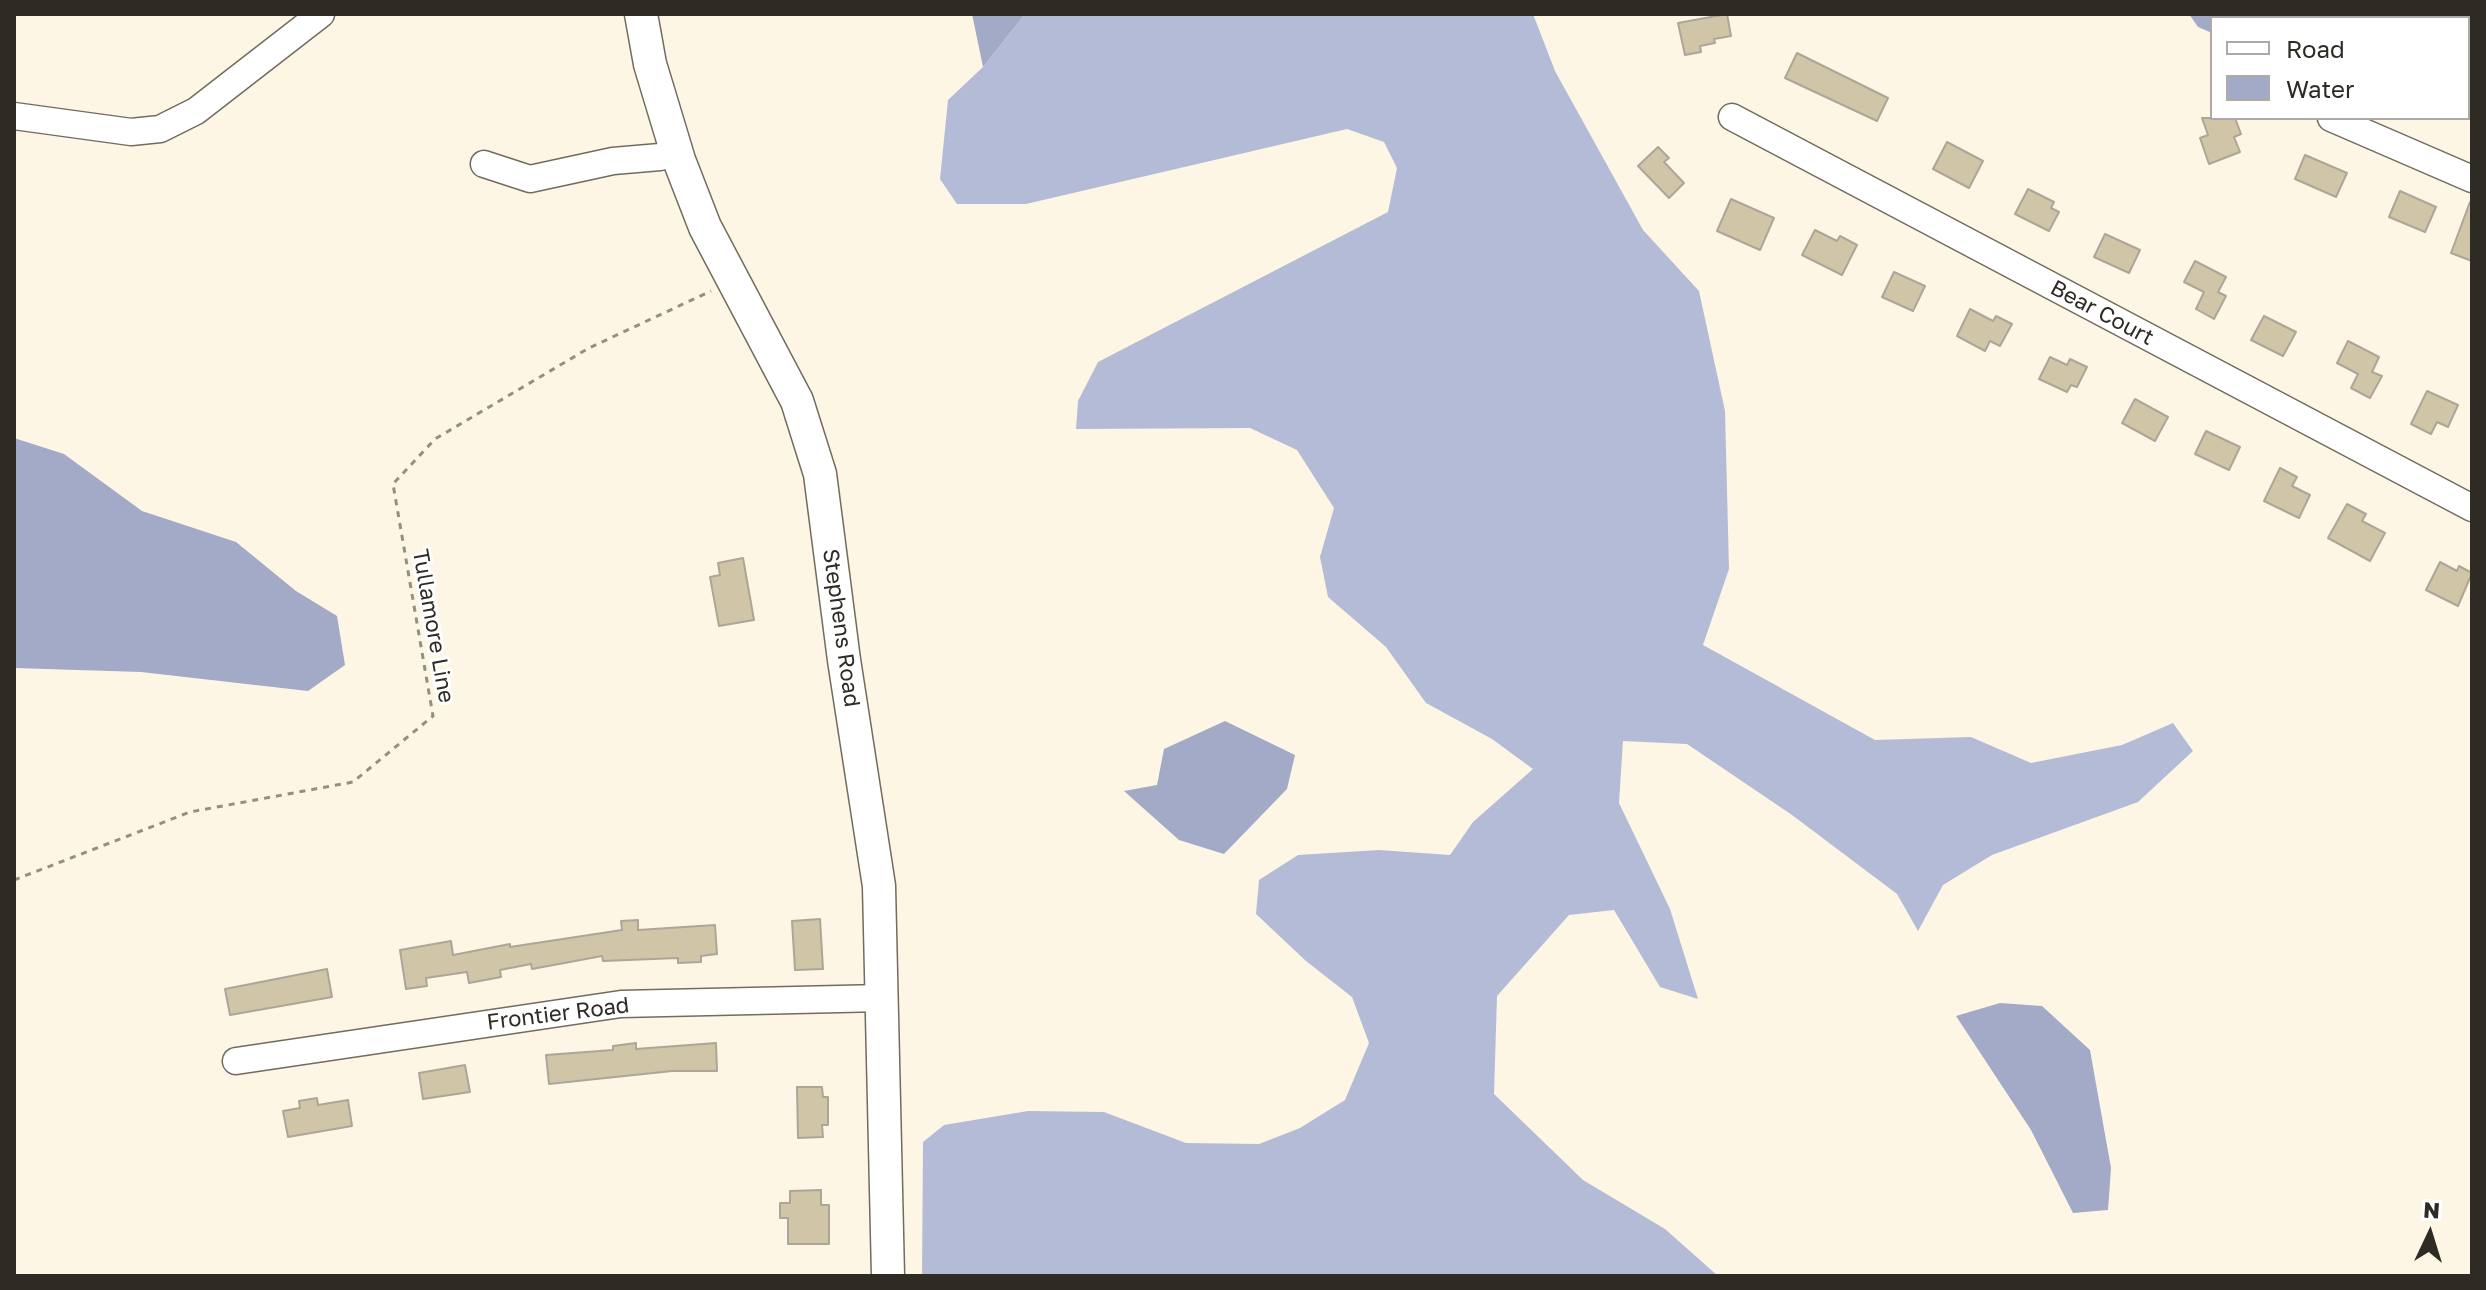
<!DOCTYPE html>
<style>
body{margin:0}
#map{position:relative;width:2486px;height:1290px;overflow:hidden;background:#fdf6e5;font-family:"Golos Text",sans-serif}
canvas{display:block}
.frame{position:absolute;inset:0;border:16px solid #2e2b25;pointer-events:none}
.legend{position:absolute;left:2210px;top:16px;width:260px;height:104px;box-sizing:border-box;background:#fff;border:2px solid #abaaa8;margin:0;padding:10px 14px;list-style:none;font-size:24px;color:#2e2b25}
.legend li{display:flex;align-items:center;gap:16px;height:40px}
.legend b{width:40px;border:2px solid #abaaa8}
.north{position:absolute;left:2390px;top:1194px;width:80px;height:80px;-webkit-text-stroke:6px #fff;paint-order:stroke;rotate:4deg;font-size:22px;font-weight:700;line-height:32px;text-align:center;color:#2e2b25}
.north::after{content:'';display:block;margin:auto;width:28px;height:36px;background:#2e2b25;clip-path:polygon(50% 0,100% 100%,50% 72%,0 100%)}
</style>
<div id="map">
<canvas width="2486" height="1290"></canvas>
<div class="frame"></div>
<ul class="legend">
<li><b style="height:10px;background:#fff"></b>Road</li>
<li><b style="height:22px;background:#a3aac7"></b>Water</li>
</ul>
<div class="north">N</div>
</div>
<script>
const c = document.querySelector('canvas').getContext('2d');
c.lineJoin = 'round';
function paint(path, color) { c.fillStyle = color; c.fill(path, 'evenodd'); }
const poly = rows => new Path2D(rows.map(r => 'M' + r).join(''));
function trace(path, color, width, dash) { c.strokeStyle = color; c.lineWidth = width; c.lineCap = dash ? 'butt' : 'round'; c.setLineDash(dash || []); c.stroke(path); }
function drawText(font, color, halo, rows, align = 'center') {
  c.font = font + ' "Golos Text",sans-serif'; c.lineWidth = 6; c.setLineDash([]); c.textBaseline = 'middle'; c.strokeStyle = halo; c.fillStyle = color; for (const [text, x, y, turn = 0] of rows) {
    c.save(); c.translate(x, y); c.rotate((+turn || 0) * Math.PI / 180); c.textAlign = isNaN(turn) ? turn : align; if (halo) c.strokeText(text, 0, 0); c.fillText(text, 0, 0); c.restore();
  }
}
paint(poly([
 [1025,14,1533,14,1555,71,1643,230,1699,291,1725,411,1729,569,1703,645,1875,740,1971,737,2031,763,2122,745,2173,723,2193,751,2138,802,1992,855,1943,885,1918,931,1897,894,1792,815,1687,744,1623,741,1619,803,1670,909,1698,999,1660,987,1614,910,1569,915,1497,996,1494,1094,1583,1180,1665,1229,1718,1276,922,1276,923,1142,944,1125,1028,1111,1104,1112,1186,1143,1259,1144,1300,1128,1345,1100,1369,1043,1352,997,1306,961,1256,914,1259,880,1298,855,1379,850,1450,855,1473,822,1533,769,1492,739,1426,703,1386,647,1328,597,1320,557,1334,508,1297,450,1250,428,1076,429,1078,401,1098,362,1388,212,1397,168,1384,142,1347,129,1026,204,957,204,940,179,948,100,983,67]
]), '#b4bbd7');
paint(poly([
 [972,14,1025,14,983,67],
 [2189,14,2292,14,2286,18,2212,18,2212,33,2198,27],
 [14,438,64,454,142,511,236,542,296,591,337,616,345,665,308,691,141,672,14,668],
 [1225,721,1295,755,1287,789,1224,854,1179,840,1124,791,1157,785,1164,749],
 [2000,1003,2042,1006,2090,1050,2111,1168,2108,1210,2073,1213,2031,1130,1956,1016]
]), '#a3aac7');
const building = poly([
 [1727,14,1731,36,1714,39,1715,43,1700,46,1701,52,1685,55,1678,23,1727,14],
 [1797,53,1888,98,1877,121,1785,78,1797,53],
 [2202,118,2235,118,2241,134,2234,137,2240,152,2209,164,2200,138,2208,135,2202,118],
 [1947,142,1983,161,1969,188,1933,169,1947,142],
 [1658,147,1669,158,1664,162,1684,183,1669,198,1638,166,1658,147],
 [2305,155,2347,173,2336,197,2295,179,2305,155],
 [2028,189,2054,202,2051,208,2059,212,2049,231,2015,214,2028,189],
 [2400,191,2436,207,2425,232,2389,217,2400,191],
 [1731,199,1774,218,1760,250,1717,231,1731,199],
 [2470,202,2472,202,2472,261,2451,253,2470,202],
 [1815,230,1837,241,1840,236,1857,245,1842,275,1802,255,1815,230],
 [2105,234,2140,250,2129,273,2094,257,2105,234],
 [2195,261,2226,277,2218,292,2226,296,2214,319,2196,309,2204,292,2184,282,2195,261],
 [1894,272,1925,286,1913,311,1882,297,1894,272],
 [1970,309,1993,321,1996,316,2012,324,2000,346,1990,341,1985,351,1957,336,1970,309],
 [2264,316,2296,332,2283,356,2251,340,2264,316],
 [2348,341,2379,357,2372,372,2382,376,2370,398,2351,388,2358,374,2337,363,2348,341],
 [2050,357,2067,365,2070,359,2087,367,2077,387,2071,385,2067,392,2039,379,2050,357],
 [2427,391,2458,405,2448,427,2437,422,2431,434,2411,424,2427,391],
 [2135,399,2168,417,2155,441,2122,423,2135,399],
 [2206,431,2240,447,2229,470,2195,454,2206,431],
 [2280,468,2297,477,2292,486,2310,495,2299,518,2264,501,2280,468],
 [2347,504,2366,514,2362,521,2385,533,2370,561,2328,538,2347,504],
 [743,558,754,620,719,626,710,577,720,575,718,563,743,558],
 [2440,562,2457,571,2459,566,2472,573,2458,606,2426,590,2440,562],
 [820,919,823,969,795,970,792,921,820,919],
 [638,920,638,930,715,925,717,954,701,956,701,962,678,963,678,958,603,961,602,956,532,969,531,964,500,970,501,977,469,983,467,972,426,978,427,986,406,989,400,950,451,941,453,955,510,944,510,947,622,930,621,921,638,920],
 [327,969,332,997,230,1015,225,989,327,969],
 [636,1043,636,1049,716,1043,717,1071,672,1071,549,1084,546,1055,613,1050,613,1046,636,1043],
 [465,1065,470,1092,423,1099,419,1073,465,1065],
 [797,1087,822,1087,823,1097,828,1097,828,1125,822,1125,823,1137,798,1138,797,1087],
 [317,1098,318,1105,348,1100,352,1126,288,1137,283,1111,300,1108,299,1101,317,1098],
 [821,1190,821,1205,829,1205,829,1244,788,1244,788,1218,780,1218,780,1203,790,1203,790,1191,821,1190]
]);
paint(building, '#d1c5a8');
trace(building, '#ada696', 2);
const minor = poly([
 [14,116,131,132,160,129,196,111,321,14],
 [1732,117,2472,508],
 [2331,118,2472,179],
 [484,164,530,179,613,161,660,157,676,151],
 [236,1061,621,1004,883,998]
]);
const major = poly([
 [641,14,650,64,679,160,705,227,797,401,820,474,844,660,879,886,888,1276]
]);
trace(minor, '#726c5e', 29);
trace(major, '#726c5e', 35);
trace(poly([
 [14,880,190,812,353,782,433,716,393,484,435,439,589,348,711,291]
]), '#948f84', 3, [6, 6]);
trace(minor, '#fff', 26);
trace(major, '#fff', 32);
drawText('22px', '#2e2b25', '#fff', [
 ["Bear Court",2102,313,28],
 ["Tullamore Line",433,626,80],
 ["Stephens Road",841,628,82],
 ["Frontier Road",558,1014,-7]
]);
</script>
